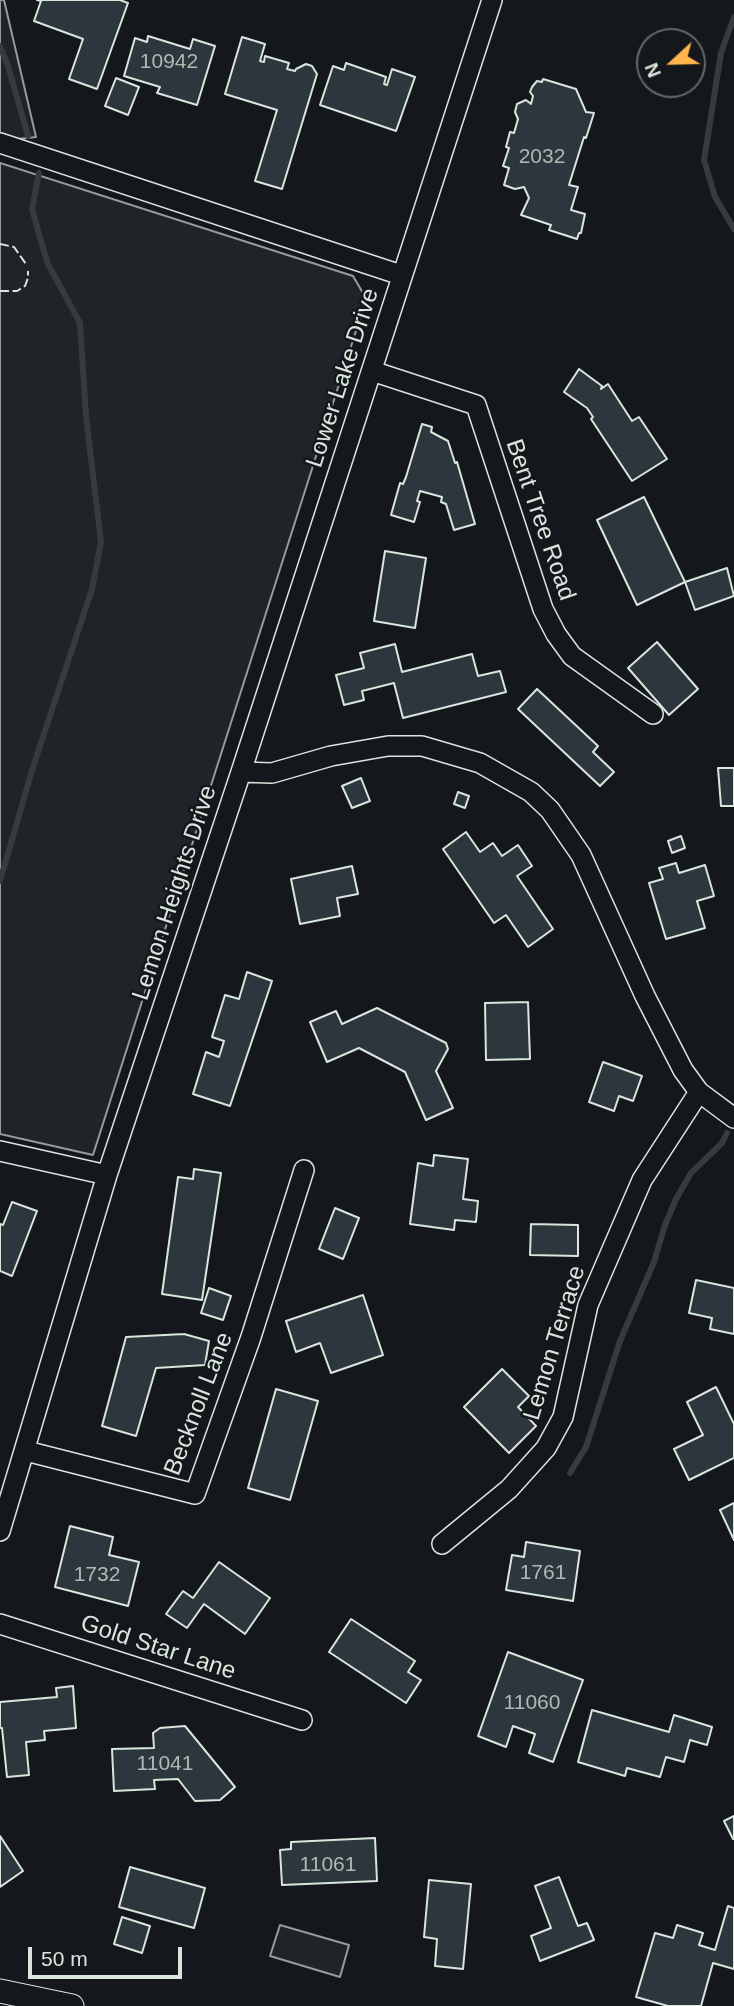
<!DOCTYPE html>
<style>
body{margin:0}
#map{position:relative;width:734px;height:2006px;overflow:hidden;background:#14181c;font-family:Arial,sans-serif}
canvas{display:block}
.north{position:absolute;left:636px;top:28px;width:70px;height:70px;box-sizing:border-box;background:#14181c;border:2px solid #626a69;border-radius:50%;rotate:248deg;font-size:19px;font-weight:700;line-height:28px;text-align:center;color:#d8e6dc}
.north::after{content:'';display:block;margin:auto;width:24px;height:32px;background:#ffb74d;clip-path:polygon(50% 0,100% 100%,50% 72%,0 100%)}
.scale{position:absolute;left:28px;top:1947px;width:154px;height:32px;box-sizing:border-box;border:4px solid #d8e6dc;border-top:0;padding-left:9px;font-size:21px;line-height:24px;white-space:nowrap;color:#d8e6dc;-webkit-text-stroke:5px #14181c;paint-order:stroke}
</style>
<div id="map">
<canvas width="734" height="2006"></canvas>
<div class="north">N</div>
<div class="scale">50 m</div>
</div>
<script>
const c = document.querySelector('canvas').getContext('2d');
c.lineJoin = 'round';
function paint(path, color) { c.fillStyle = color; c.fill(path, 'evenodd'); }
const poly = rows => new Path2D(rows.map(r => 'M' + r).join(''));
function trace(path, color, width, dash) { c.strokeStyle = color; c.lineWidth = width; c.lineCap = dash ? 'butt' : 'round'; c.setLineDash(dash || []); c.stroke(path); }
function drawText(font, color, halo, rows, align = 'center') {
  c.font = font + ' Arial,sans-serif'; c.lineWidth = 5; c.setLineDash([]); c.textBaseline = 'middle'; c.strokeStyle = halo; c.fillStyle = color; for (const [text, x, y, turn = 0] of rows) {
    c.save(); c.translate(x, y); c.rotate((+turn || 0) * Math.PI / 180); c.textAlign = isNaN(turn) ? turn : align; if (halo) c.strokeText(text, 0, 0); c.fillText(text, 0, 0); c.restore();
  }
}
const green = poly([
 [0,0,4,0,36,137,0,141,0,0],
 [0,163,353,276,363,293,364,306,93,1155,0,1134,0,163],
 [280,1925,349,1945,340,1977,270,1956,280,1925]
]);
paint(green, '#202428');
trace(green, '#939e99', 2);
trace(poly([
 [734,17,721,53,704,160,715,197,734,229],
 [0,46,8,66,28,136],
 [0,881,34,764,92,589,101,542,86,416,80,323,47,262,32,209,39,173],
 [570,1473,586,1447,620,1341,654,1262,665,1225,676,1199,691,1173,722,1143,727,1133]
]), '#363b3e', 6);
const building = poly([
 [37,0,120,0,128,3,97,89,69,79,83,39,34,21,41,1,37,0],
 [148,36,190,49,193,39,215,46,197,105,157,93,160,87,124,76,135,38,147,42,148,36],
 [242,37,265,44,260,61,264,62,265,56,289,63,287,69,295,71,296,69,306,64,312,66,317,74,282,189,255,181,277,110,225,94,242,37],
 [346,63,386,77,384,84,387,85,392,69,415,77,396,131,320,105,333,66,344,70,346,63],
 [116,78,139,87,128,115,105,106,116,78],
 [543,79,576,89,586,112,594,113,586,138,584,137,569,185,578,187,571,210,585,214,581,233,579,233,577,239,549,230,551,225,521,215,529,198,524,187,515,189,504,185,509,168,503,166,509,148,506,147,510,132,514,133,518,119,515,112,517,104,526,100,531,104,533,96,530,92,532,87,537,81,542,82,543,79],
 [579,369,602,386,601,389,608,384,632,421,639,417,667,459,632,481,591,419,593,417,587,408,564,392,579,369],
 [422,424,432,427,431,432,448,441,455,463,457,462,475,524,454,530,446,504,441,502,442,497,420,491,417,501,420,502,414,522,391,515,400,483,403,484,406,477,422,424],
 [644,497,685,582,637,605,597,520,644,497],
 [385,551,426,558,415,628,374,621,385,551],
 [727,568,734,596,695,610,685,582,727,568],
 [657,642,698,689,669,715,628,668,657,642],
 [395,644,402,672,472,654,478,676,500,671,506,692,403,718,394,683,362,691,364,700,344,705,336,675,364,668,360,653,395,644],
 [537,689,598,746,593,752,614,772,600,786,518,709,537,689],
 [718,768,734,768,734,806,721,806,718,768],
 [361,778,370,801,352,808,342,786,361,778],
 [458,792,469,796,465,808,454,804,458,792],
 [466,832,480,852,493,843,502,856,518,845,532,866,517,876,553,929,528,947,506,915,494,923,443,849,466,832],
 [681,836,685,848,672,853,668,841,681,836],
 [676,863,679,873,705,865,714,896,697,901,705,928,666,939,649,883,663,879,659,868,676,863],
 [352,866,358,894,337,898,340,916,300,924,291,879,352,866],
 [247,972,272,981,230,1106,193,1094,206,1052,219,1057,224,1041,212,1037,225,995,239,999,247,972],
 [528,1002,530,1059,486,1060,485,1003,528,1002],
 [377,1008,446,1043,448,1049,436,1071,453,1108,426,1120,405,1072,359,1048,327,1062,310,1022,336,1011,342,1024,377,1008],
 [603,1062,642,1076,633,1101,619,1096,614,1111,589,1102,603,1062],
 [434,1155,468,1159,463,1199,478,1201,476,1222,455,1220,454,1230,410,1224,418,1163,433,1166,434,1155],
 [194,1169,221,1173,202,1300,162,1294,178,1177,193,1179,194,1169],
 [12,1202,37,1211,12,1276,0,1271,0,1224,3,1225,12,1202],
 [335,1208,359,1218,343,1259,319,1249,335,1208],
 [531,1224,578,1225,578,1256,530,1255,531,1224],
 [696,1280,734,1288,734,1334,710,1329,712,1318,689,1313,696,1280],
 [209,1288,231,1296,223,1320,201,1313,209,1288],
 [363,1295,383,1355,331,1373,320,1343,296,1352,286,1321,363,1295],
 [184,1334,209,1341,205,1365,156,1368,136,1436,102,1426,126,1337,184,1334],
 [502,1369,529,1396,518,1407,536,1426,509,1453,464,1407,502,1369],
 [716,1387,734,1424,734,1458,689,1480,674,1449,703,1435,687,1402,716,1387],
 [276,1389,318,1401,290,1500,248,1488,276,1389],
 [734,1503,734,1540,720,1510,734,1503],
 [70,1526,113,1537,109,1555,139,1562,128,1606,55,1587,70,1526],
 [526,1542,580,1551,573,1601,506,1590,512,1555,524,1557,526,1542],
 [219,1562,270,1598,245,1634,204,1604,187,1628,166,1614,183,1591,193,1598,219,1562],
 [351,1619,415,1661,408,1672,421,1680,406,1703,329,1652,351,1619],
 [508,1652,583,1680,553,1762,529,1753,535,1734,513,1726,506,1747,478,1736,508,1652],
 [73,1686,76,1728,44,1731,45,1740,26,1742,29,1775,7,1777,2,1728,0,1728,0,1702,57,1697,56,1688,73,1686],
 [592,1710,669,1732,674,1715,712,1727,707,1745,690,1740,684,1762,666,1757,660,1777,627,1768,625,1776,578,1762,592,1710],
 [185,1726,235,1787,220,1800,195,1801,178,1779,154,1780,155,1789,114,1791,112,1749,154,1748,153,1733,160,1728,185,1726],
 [734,1816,734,1839,733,1839,724,1821,734,1816],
 [0,1836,23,1871,0,1887,0,1836],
 [375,1838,377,1881,282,1885,280,1850,291,1849,291,1842,375,1838],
 [130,1867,205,1888,194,1928,119,1907,130,1867],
 [559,1877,578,1926,587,1923,594,1940,540,1961,531,1936,551,1928,535,1886,559,1877],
 [429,1880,471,1884,463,1969,435,1966,437,1939,424,1937,429,1880],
 [728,1906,734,1908,734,1969,713,1963,701,2006,668,2006,636,1997,655,1933,673,1938,677,1925,703,1933,699,1945,715,1950,728,1906],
 [122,1917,150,1926,142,1953,114,1944,122,1917]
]);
paint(building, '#2c363c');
trace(building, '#d8e6dc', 2);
const minor = poly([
 [0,143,401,275],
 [372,371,476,405,543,609,556,634,572,656,653,714],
 [241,772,272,773,331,756,388,746,422,746,480,763,531,792,550,810,581,855,645,996,683,1070,699,1092,734,1118],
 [0,1151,107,1175],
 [26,1451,195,1494,251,1337,304,1170],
 [0,1531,107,1175,241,772,492,0],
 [442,1544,509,1489,546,1448,563,1417,588,1305,642,1180,699,1092],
 [0,1624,302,1720]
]);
const tertiary = poly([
 [0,1991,72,2006]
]);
trace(minor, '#d8e6dc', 22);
trace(tertiary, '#d8e6dc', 25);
trace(minor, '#14181c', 19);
trace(tertiary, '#14181c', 23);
trace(poly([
 [0,244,14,247,26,264],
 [0,291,17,291,25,286,28,278,28,271]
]), '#d8e6dc', 2, [9, 3.5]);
drawText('21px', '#adbab4', null, [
 ["10942",169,62],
 ["2032",542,157],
 ["1761",543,1573],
 ["1732",97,1575],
 ["11060",532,1703],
 ["11041",165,1764],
 ["11061",328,1865]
]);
drawText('24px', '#d8e6dc', '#14181c', [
 ["Lower Lake Drive",343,378,-72],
 ["Bent Tree Road",540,520,71],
 ["Lemon Heights Drive",175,893,-72],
 ["Lemon Terrace",555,1343,-73],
 ["Becknoll Lane",199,1404,-69],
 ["Gold Star Lane",158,1648,18]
]);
</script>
